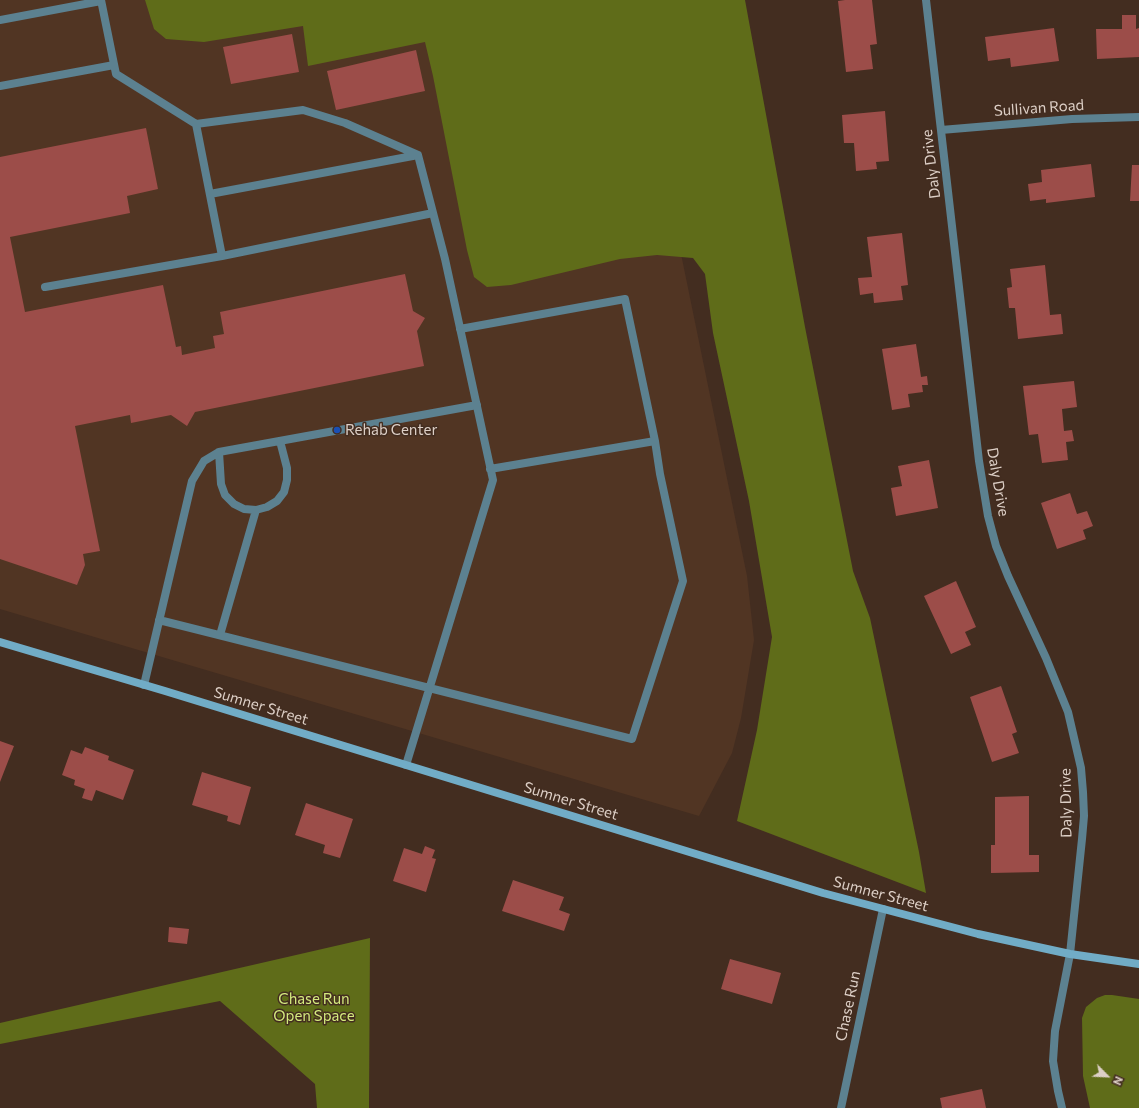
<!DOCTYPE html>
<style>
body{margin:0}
#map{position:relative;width:1139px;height:1108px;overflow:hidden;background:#432d20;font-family:Commissioner,sans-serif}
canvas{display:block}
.north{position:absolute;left:1087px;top:1056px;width:40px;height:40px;-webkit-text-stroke:3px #432d20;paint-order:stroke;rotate:114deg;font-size:11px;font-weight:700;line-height:16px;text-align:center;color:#ddcfc6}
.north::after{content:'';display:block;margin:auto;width:14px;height:18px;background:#ddcfc6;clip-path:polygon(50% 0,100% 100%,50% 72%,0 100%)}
</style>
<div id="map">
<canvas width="1139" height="1108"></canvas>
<div class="north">N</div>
</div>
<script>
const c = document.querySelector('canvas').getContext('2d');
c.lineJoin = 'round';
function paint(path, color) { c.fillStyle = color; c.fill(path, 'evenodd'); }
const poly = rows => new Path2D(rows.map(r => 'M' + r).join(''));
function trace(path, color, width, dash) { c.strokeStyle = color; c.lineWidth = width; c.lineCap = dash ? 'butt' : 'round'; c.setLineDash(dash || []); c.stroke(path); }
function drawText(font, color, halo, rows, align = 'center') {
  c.font = font + ' Commissioner,sans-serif'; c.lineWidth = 3; c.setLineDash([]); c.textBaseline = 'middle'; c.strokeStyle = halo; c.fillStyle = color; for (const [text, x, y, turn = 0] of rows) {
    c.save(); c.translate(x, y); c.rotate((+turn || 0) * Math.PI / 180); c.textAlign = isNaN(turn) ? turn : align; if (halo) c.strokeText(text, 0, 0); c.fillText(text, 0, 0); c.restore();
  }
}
paint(poly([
 [0,0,629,0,747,576,754,640,741,718,732,753,699,816,0,609]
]), '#513523');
paint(poly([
 [145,0,745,0,805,327,853,571,870,618,919,852,926,893,737,821,757,730,772,637,749,501,713,333,705,274,693,258,657,255,620,259,511,285,487,287,474,277,467,250,433,76,425,42,308,66,303,26,204,42,166,39,154,29],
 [370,938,369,1108,317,1108,315,1084,220,1001,0,1044,0,1023],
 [1105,995,1112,995,1139,999,1139,1108,1090,1108,1083,1076,1082,1018,1086,1007,1097,998]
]), '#5f6c19');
paint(poly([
 [845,0,872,0,877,44,870,45,873,69,846,72,838,1],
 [1122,15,1136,15,1136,29,1139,28,1139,57,1097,59,1096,29,1122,29],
 [1054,28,1059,61,1011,67,1010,58,988,61,985,37],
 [292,34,299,72,231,84,223,47],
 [416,50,425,91,336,110,327,71],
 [885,111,889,161,876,162,877,169,856,171,854,143,844,143,842,115],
 [146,128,158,189,127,196,130,213,10,237,25,312,163,285,176,347,181,346,182,355,215,348,213,336,224,334,220,312,405,274,413,311,425,318,417,331,424,366,195,412,187,426,171,415,131,423,130,415,75,426,100,551,83,554,85,565,77,585,0,559,0,157],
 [1091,164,1095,197,1046,203,1046,199,1030,201,1028,184,1042,182,1041,170],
 [1132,165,1139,165,1139,201,1130,201],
 [902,233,908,285,901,286,903,300,874,303,873,293,860,295,858,278,872,277,867,237],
 [1045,265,1050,315,1061,314,1063,334,1018,339,1015,308,1009,308,1007,288,1012,287,1010,269],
 [916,344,921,377,927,376,928,385,922,385,923,392,908,394,910,407,892,410,882,349],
 [1074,381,1077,407,1062,409,1064,431,1072,430,1074,441,1066,442,1068,460,1042,463,1038,434,1029,435,1023,386],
 [929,460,938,508,896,516,891,488,902,486,898,466],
 [1070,493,1077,514,1087,511,1093,526,1083,530,1086,539,1057,549,1041,503],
 [956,581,976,627,965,632,971,645,951,654,924,596],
 [1001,686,1017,732,1012,734,1019,753,992,762,970,697],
 [0,741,14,746,0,782],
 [85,747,109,756,108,760,134,770,123,800,96,790,92,801,82,798,85,789,74,785,75,780,62,775,71,750,82,754],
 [202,772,251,787,240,825,227,821,228,816,192,805],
 [1029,796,1029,855,1039,855,1039,872,991,873,991,845,995,845,995,797],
 [306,803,353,819,340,858,323,853,325,845,295,835],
 [425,846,435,850,432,858,436,859,426,892,393,881,404,848,422,854],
 [513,880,564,897,559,910,570,914,564,931,502,911],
 [169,927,189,929,187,944,168,942],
 [730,959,781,973,772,1004,721,989],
 [982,1089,986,1108,942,1108,940,1098]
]), '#9c4d49');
trace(poly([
 [101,0,116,74,196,124,303,110,345,123,418,155,445,259,493,480,406,765],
 [0,20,101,1],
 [0,86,114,65],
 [196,124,222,256],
 [210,194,418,155],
 [45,287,222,256,433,213],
 [219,452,221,484,225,495,234,504,244,509,256,510,267,507,277,501,284,492,287,480,287,468,280,441],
 [490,469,655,441],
 [159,620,632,739,683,581,660,474,655,441,625,299,460,329],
 [220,635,256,510],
 [144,685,192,481,204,461,219,452,477,405]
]), '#5c8190', 8);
trace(poly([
 [926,0,979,461,988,516,996,546,1008,576,1046,658,1068,712,1081,768,1083,792,1084,816,1082,839,1070,954,1055,1031,1053,1061,1058,1091,1062,1108],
 [941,130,1072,119,1139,117],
 [841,1108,883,909]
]), '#5c8190', 8);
trace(poly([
 [0,642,165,691,823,893,978,934,1070,954,1139,964]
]), '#71acc6', 8);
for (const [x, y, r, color] of [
 [337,430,4,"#1a4fb4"]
]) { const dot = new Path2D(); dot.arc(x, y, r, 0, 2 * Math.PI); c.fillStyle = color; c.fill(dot); trace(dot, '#432d20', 1.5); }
drawText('15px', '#ddcfc6', '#432d20', [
 ["Sullivan Road",1039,108,-4],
 ["Daly Drive",931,164,-97],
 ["Daly Drive",998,482,80],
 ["Sumner Street",261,706,17],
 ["Sumner Street",571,801,17],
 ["Daly Drive",1066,803,-91],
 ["Sumner Street",881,894,15],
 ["Chase Run",848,1006,-78]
]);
drawText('15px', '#ddcfc6', '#432d20', [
 ["Rehab Center",345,430]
], 'left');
drawText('15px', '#d4ea7e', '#432d20', [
 ["Chase Run",314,999],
 ["Open Space",314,1016]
]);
</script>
